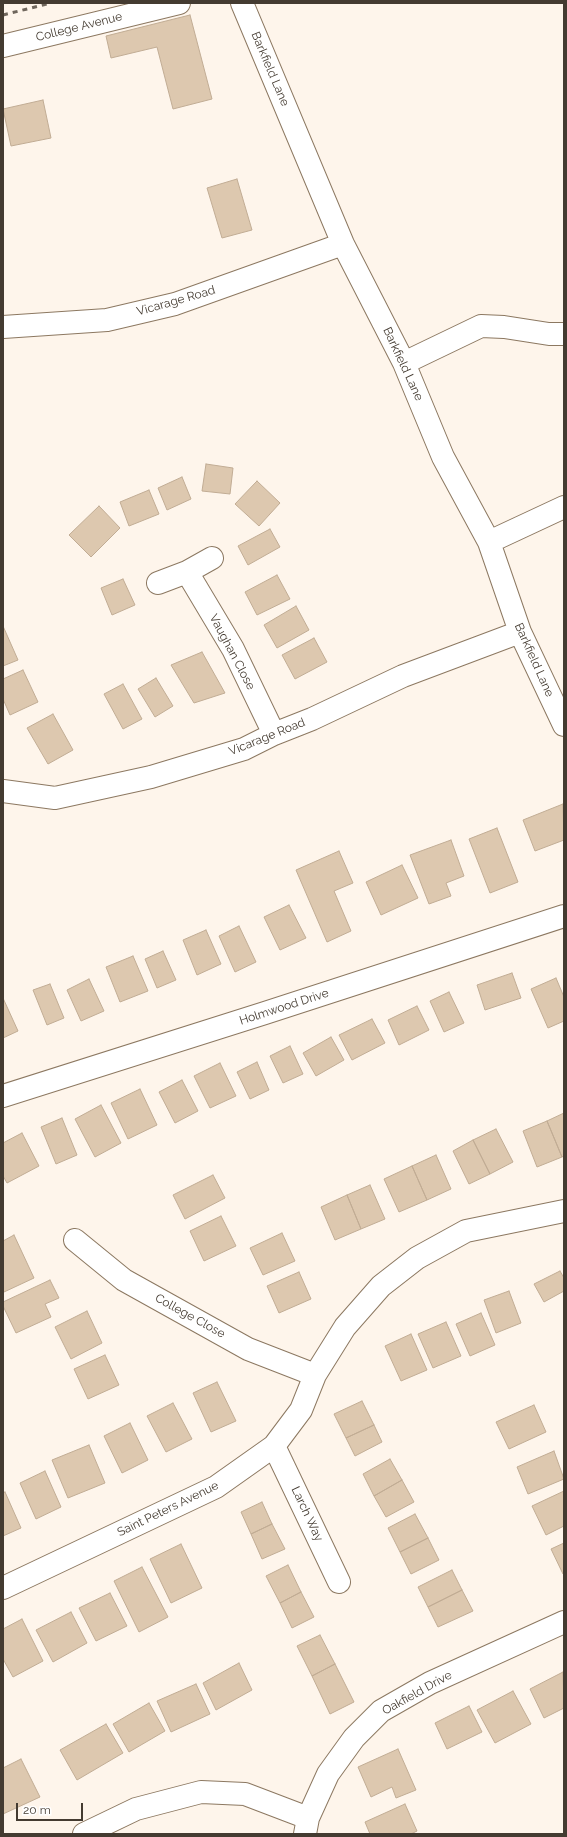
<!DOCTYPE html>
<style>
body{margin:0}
#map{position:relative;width:567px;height:1837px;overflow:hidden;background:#fef5eb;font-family:Raleway,sans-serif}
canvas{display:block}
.frame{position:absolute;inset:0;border:4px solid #443b31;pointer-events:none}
.scale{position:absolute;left:16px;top:1803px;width:67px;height:18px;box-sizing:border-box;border:2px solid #443b31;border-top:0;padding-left:5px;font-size:12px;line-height:14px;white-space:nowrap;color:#443b31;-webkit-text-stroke:3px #fff;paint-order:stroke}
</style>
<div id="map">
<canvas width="567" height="1837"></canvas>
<div class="frame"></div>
<div class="scale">20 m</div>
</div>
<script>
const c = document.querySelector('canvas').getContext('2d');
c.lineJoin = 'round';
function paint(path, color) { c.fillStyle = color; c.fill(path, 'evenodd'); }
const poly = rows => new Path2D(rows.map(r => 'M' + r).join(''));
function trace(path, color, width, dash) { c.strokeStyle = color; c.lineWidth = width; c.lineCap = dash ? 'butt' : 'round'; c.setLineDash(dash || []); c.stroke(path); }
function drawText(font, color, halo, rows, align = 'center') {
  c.font = font + ' Raleway,sans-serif'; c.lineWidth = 4; c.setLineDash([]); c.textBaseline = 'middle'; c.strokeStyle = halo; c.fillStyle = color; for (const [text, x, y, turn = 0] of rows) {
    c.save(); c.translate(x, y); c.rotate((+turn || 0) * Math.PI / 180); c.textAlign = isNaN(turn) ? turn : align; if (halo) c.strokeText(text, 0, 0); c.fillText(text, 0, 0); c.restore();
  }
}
const building = poly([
 [190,15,212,99,173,109,157,47,111,58,106,36,190,15],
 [43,100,51,138,11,146,3,109,43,100],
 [237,179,252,230,222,238,207,188,237,179],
 [206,464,233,468,230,494,202,491,206,464],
 [182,477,191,499,167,510,158,488,182,477],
 [257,481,280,503,259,526,235,504,257,481],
 [149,490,159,514,129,526,120,502,149,490],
 [99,506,120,528,91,557,69,535,99,506],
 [270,529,280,547,248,565,238,546,270,529],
 [277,575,290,599,257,615,245,592,277,575],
 [123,579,135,605,112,615,101,588,123,579],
 [296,606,309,630,277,648,264,625,296,606],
 [3,626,18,660,3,666,3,626],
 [314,638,327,662,295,679,282,655,314,638],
 [202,652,225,693,194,703,171,665,202,652],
 [23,670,38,702,10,715,3,699,3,679,23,670],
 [156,678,173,706,155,717,138,689,156,678],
 [123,684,142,719,123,729,104,694,123,684],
 [53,714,73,750,48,764,27,728,53,714],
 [563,804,564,840,535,851,523,820,563,804],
 [497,828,518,882,490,893,469,839,497,828],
 [451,840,464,876,446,883,451,896,429,904,410,855,451,840],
 [339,851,353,883,334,891,351,931,327,942,296,870,339,851],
 [402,865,418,898,381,915,366,882,402,865],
 [289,905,306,938,280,950,264,917,289,905],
 [239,926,256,962,235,972,219,936,239,926],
 [206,930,221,964,197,975,183,940,206,930],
 [163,951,176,980,157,988,145,959,163,951],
 [133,956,148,991,120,1002,106,967,133,956],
 [512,973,521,998,485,1010,477,985,512,973],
 [556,978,564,997,564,1021,548,1028,531,989,556,978],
 [89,979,104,1011,81,1021,67,990,89,979],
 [50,984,64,1018,47,1025,33,990,50,984],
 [449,992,464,1023,444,1032,430,1001,449,992],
 [3,998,18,1031,3,1038,3,998],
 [417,1006,429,1030,399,1045,388,1020,417,1006],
 [372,1019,385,1043,352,1060,339,1035,372,1019],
 [331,1037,344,1060,316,1076,303,1053,331,1037],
 [290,1046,303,1074,283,1083,270,1056,290,1046],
 [257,1062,269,1090,250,1099,237,1072,257,1062],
 [220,1063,236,1096,210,1108,194,1076,220,1063],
 [182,1080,198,1111,175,1123,159,1092,182,1080],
 [140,1089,157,1125,128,1139,111,1103,140,1089],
 [101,1105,121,1143,95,1157,75,1119,101,1105],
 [564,1113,564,1156,562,1157,547,1121,564,1113],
 [62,1118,77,1155,56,1164,41,1127,62,1118],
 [547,1121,562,1157,537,1167,523,1131,547,1121],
 [496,1129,513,1162,490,1174,473,1140,496,1129],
 [22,1133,39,1166,7,1183,3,1176,3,1143,22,1133],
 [473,1140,490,1174,469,1184,453,1151,473,1140],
 [436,1155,451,1189,427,1200,412,1166,436,1155],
 [412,1166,427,1200,399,1212,384,1179,412,1166],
 [213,1175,225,1198,185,1219,173,1195,213,1175],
 [370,1185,385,1219,361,1229,347,1195,370,1185],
 [347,1195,361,1229,335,1240,321,1207,347,1195],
 [221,1216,236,1246,204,1261,190,1231,221,1216],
 [282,1233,295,1261,263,1275,250,1248,282,1233],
 [14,1235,34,1278,4,1292,3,1289,3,1241,14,1235],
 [560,1271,564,1278,564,1291,544,1302,534,1284,560,1271],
 [299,1272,311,1299,279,1313,267,1286,299,1272],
 [50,1280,59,1298,45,1304,51,1317,16,1333,3,1306,3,1302,50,1280],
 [509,1291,521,1323,496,1333,484,1300,509,1291],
 [87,1311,102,1343,71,1359,55,1327,87,1311],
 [481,1313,495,1345,470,1356,456,1324,481,1313],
 [446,1322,461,1356,433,1368,418,1334,446,1322],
 [411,1334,427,1370,401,1381,385,1346,411,1334],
 [105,1355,119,1385,88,1399,74,1369,105,1355],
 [217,1382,236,1421,211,1432,193,1393,217,1382],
 [362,1401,374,1425,346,1438,334,1414,362,1401],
 [173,1403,192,1439,166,1452,147,1416,173,1403],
 [534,1405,546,1432,509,1449,496,1422,534,1405],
 [130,1423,148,1460,122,1473,104,1436,130,1423],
 [374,1425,382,1442,355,1456,346,1438,374,1425],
 [89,1445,105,1483,68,1498,52,1460,89,1445],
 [554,1451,564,1479,528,1494,517,1467,554,1451],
 [390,1459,402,1480,374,1496,363,1474,390,1459],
 [45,1471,61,1507,36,1519,20,1483,45,1471],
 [402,1480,414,1502,386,1517,374,1496,402,1480],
 [564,1491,564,1526,546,1535,532,1506,564,1491],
 [5,1492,21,1528,3,1536,3,1493,5,1492],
 [262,1502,272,1524,251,1534,241,1512,262,1502],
 [415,1514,428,1538,400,1552,388,1528,415,1514],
 [272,1524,285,1549,262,1559,251,1534,272,1524],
 [428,1538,439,1560,411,1574,400,1552,428,1538],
 [564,1543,564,1574,563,1574,551,1549,564,1543],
 [181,1544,202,1588,171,1603,150,1559,181,1544],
 [288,1565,301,1592,280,1603,266,1576,288,1565],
 [142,1567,168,1617,139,1632,114,1581,142,1567],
 [452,1570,462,1590,428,1607,418,1587,452,1570],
 [462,1590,473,1611,438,1627,428,1607,462,1590],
 [301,1592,314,1617,292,1628,280,1603,301,1592],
 [110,1593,127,1626,96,1641,79,1608,110,1593],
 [71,1612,87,1643,53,1662,36,1630,71,1612],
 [22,1619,43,1661,13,1677,3,1659,3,1629,22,1619],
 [320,1635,335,1664,312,1676,297,1646,320,1635],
 [239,1663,252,1690,216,1710,203,1683,239,1663],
 [335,1664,354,1702,330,1714,312,1676,335,1664],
 [563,1672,564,1708,544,1718,530,1689,563,1672],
 [196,1684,210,1714,171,1732,157,1701,196,1684],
 [513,1691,531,1724,495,1743,477,1710,513,1691],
 [149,1703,165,1731,129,1752,113,1724,149,1703],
 [469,1706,482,1732,447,1749,435,1723,469,1706],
 [106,1724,123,1753,77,1780,60,1750,106,1724],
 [398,1749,416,1790,396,1798,392,1787,371,1797,358,1767,398,1749],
 [21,1759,40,1797,3,1814,3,1768,21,1759],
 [405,1804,417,1831,411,1834,370,1834,365,1822,405,1804]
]);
paint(building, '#ddc8af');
trace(building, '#c1ac94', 1);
const minor = poly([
 [242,3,343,244,404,363,443,457,489,542,520,632,564,725],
 [3,46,179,3],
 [3,327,107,320,175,304,343,244],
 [404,363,481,326,504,327,549,334,564,334],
 [489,542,564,507],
 [187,572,233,649,274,734],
 [158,583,187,572,212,558],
 [3,791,55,798,151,777,244,749,274,734,312,719,403,676,520,632],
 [3,1096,265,1013,564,916],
 [75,1240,124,1280,248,1349,315,1375],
 [274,1446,339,1582],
 [3,1588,216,1487,274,1446,301,1410,315,1375,345,1327,381,1286,417,1258,466,1231,564,1211],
 [84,1834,136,1809,201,1792,245,1794,308,1818],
 [305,1834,308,1818,328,1774,354,1738,381,1711,430,1683,564,1622]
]);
trace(minor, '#8c7861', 24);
trace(minor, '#fff', 22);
trace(poly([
 [3,15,51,3]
]), '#6f665c', 3, [5, 5]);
drawText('12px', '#443b31', '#fff', [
 ["College Avenue",79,27,-14],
 ["Barkfield Lane",270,69,67],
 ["Vicarage Road",176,301,-16],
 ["Barkfield Lane",403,364,65],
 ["Vaughan Close",232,652,62],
 ["Barkfield Lane",534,660,66],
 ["Vicarage Road",267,737,-22],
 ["Holmwood Drive",284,1007,-18],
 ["College Close",190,1316,29],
 ["Saint Peters Avenue",168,1509,-26],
 ["Larch Way",307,1514,65],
 ["Oakfield Drive",417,1693,-29]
]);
</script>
